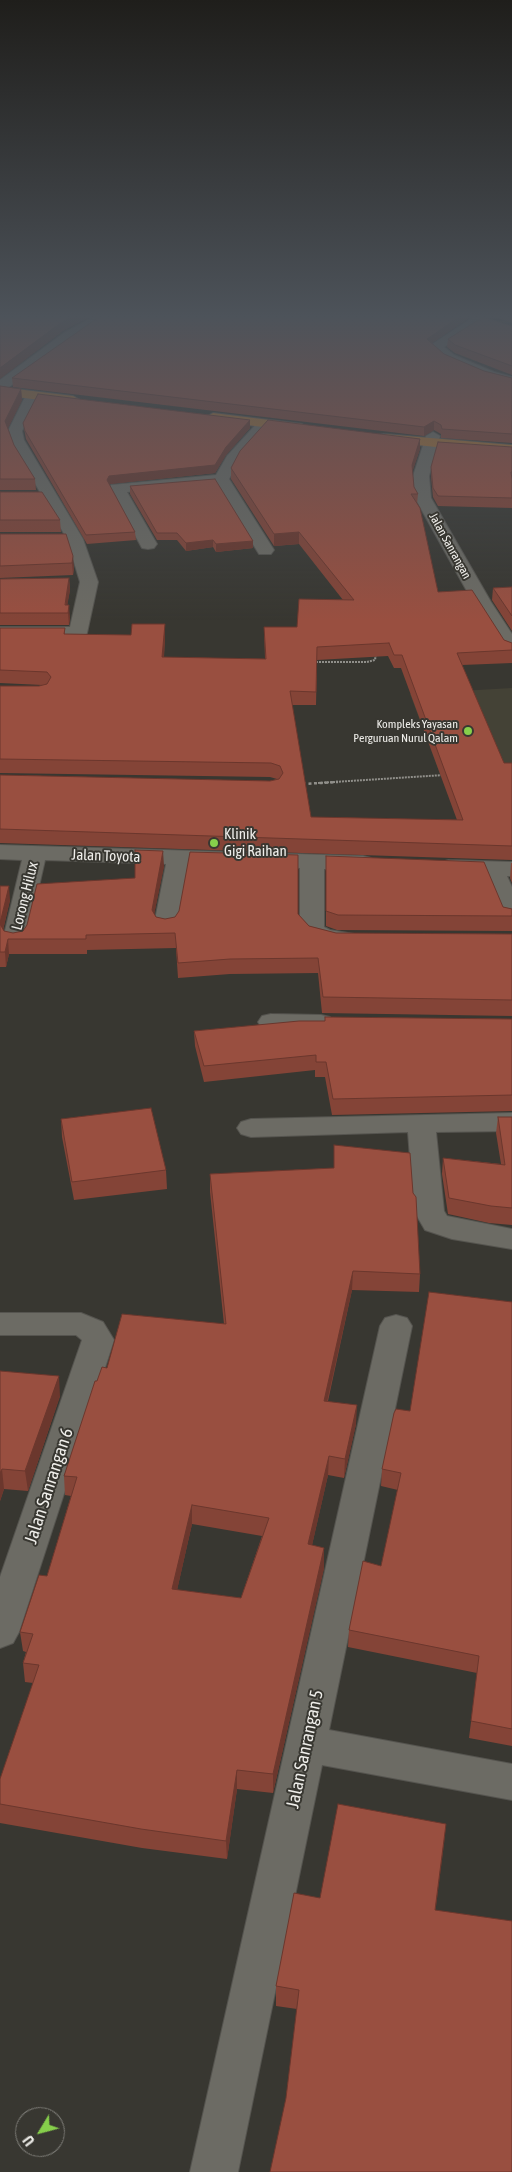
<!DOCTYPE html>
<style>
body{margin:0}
#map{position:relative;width:512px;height:2172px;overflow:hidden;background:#383731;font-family:"Asap Condensed",sans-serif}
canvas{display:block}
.north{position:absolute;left:15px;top:2107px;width:50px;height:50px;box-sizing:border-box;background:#383731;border:1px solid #81807b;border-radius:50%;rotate:233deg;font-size:14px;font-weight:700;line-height:20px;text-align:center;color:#efeeea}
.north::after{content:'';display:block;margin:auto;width:18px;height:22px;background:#86cf4b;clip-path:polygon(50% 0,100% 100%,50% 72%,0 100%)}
</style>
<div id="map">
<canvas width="512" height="2172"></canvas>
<div class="north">U</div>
</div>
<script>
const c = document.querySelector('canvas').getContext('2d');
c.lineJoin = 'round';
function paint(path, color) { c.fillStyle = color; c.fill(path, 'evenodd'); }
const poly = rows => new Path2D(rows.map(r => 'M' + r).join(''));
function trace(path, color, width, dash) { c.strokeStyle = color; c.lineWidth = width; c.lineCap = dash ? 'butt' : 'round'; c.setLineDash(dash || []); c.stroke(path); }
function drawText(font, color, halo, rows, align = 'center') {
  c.font = font + ' "Asap Condensed",sans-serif'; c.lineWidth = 4; c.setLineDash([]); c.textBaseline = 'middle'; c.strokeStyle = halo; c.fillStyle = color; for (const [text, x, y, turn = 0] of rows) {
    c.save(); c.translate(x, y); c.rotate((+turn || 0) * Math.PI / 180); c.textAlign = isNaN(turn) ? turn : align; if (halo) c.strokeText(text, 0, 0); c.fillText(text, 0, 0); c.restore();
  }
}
paint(poly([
 [512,688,512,769,440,774,410,694]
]), '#444236');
const minor = poly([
 [94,317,109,317,74,339,5,390,0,391,0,380,64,333,94,317],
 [474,317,489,317,444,347,454,355,494,372,512,377,512,385,484,378,444,361,428,347,474,317],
 [33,391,40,395,22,431,24,440,83,539,98,582,87,633,85,637,78,639,0,639,0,627,70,627,80,582,67,539,10,440,8,431,26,395,33,391],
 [264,420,271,424,239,461,229,479,274,550,271,554,259,554,216,484,127,492,157,544,154,548,148,549,142,548,109,488,111,485,216,475,227,456,259,421,264,420],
 [433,432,440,436,429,476,431,498,491,602,512,634,512,654,505,652,473,602,415,498,413,476,426,436,433,432],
 [0,845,363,856,371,858,375,863,371,868,363,870,324,869,324,927,330,930,354,934,357,939,354,944,345,946,326,944,309,939,300,929,300,868,189,865,178,925,175,930,166,932,157,930,154,925,166,864,45,860,27,939,24,944,15,946,6,944,3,939,22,860,0,859,0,845],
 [449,860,512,862,512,876,507,876,512,887,512,923,503,921,500,916,484,875,441,872,437,867,441,862,449,860],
 [271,1014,321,1015,330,1017,334,1023,330,1029,321,1031,271,1030,262,1028,258,1022,262,1016,271,1014],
 [512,1113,512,1131,436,1132,444,1211,447,1216,512,1229,512,1249,452,1239,425,1230,414,1211,408,1132,251,1137,241,1134,237,1128,241,1122,251,1119,512,1113],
 [0,1313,81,1313,103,1322,114,1340,19,1632,13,1643,0,1648,0,1577,82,1340,76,1335,0,1335,0,1313],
 [396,1315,407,1318,412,1326,329,1730,512,1764,512,1800,322,1765,238,2172,190,2172,380,1326,385,1318,396,1315]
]);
const major = poly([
 [0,387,73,396,80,400,73,404,0,395,0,387],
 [213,413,302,424,309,428,302,432,208,420,206,417,213,413],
 [384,434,512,445,512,455,379,441,377,438,379,435,384,434]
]);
trace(minor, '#55544f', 2);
trace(major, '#55544f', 2);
trace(poly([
 [313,662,367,662,375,660,376,654],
 [318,783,444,775]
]), '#908f8a', 2, [2, 1]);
trace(poly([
 [303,784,338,782]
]), '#908f8a', 2.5, [3, 2.5]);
paint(minor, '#6c6b64');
paint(major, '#a76f35');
paint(poly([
 [99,317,470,317,432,343,444,354,484,371,512,378,512,443,441,438,441,434,434,430,424,436,13,387,12,378],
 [495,317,512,317,512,323],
 [512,326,512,375,455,353,447,347,448,339],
 [0,386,21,389,22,400,8,428,14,445,35,479,36,490,0,490],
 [23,423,250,428,226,455,215,473,109,484,135,532,136,540,87,544,26,439],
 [512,447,512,508,438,506,433,497,431,476,431,467],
 [420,449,412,472,414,487,418,494,417,504,438,592,504,640,512,643,512,663,462,665,504,763,512,763,512,860,0,843,0,775,270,781,277,779,270,777,0,773,0,686,39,686,42,685,0,683,0,628,65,628,65,634,165,637,164,657,265,659,264,627,297,627,343,600,299,544,274,546,231,479,231,468],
 [388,656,394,668,401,668,457,820,311,817,292,705,316,705,317,660],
 [130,486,253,541,253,548,216,552,213,547,186,551,177,540,157,540,130,494],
 [0,492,60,520,61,532,0,532],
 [0,534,66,534,74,568,73,575,0,578],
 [69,578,70,590,67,605,70,618,69,625,0,625,0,579],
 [512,587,512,631,492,600,493,588],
 [326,856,503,907,512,909,512,931,337,930,326,926],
 [511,863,512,863,512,883,510,878],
 [164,866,154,914,156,917,165,919,298,914,309,926,336,933,512,934,512,1016,322,1013,318,973,230,974,178,978,176,948,87,950,87,954,9,954,6,967,0,967,0,886,10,900,3,930,4,931,13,933,23,931,135,878],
 [325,1017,512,1019,512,1111,332,1115,325,1077,315,1077,315,1070,204,1082,195,1046,194,1031,325,1021],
 [498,1117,512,1117,512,1225,489,1223,448,1214,442,1174,443,1158,501,1164,496,1133],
 [61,1119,166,1170,167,1189,74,1200,62,1137],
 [334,1145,420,1274,419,1292,352,1290,328,1401,356,1424,344,1478,328,1475,312,1545,324,1548,324,1568,273,1793,237,1789,227,1859,142,1848,0,1823,0,1779,33,1683,25,1682,23,1663,26,1652,23,1651,20,1632,47,1576,71,1496,65,1495,64,1476,97,1381,107,1368,224,1324,210,1192,210,1174,334,1168],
 [192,1524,262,1536,241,1598,177,1590],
 [512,1302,512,1746,469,1738,477,1673,348,1647,349,1630,381,1566,398,1490,381,1486,382,1469,410,1411],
 [0,1371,60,1396,28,1491,4,1489,0,1501],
 [444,1844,286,2098,297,2009,276,2006,276,1986,320,1898]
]), '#844437');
paint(poly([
 [72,317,90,317,63,331,0,379,0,368,62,322],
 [459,317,470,317,426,347,427,339],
 [21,389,22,400,6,432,5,421],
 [250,420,250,428,226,455,215,473,109,484,107,489,107,480,109,476,226,447],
 [434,421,434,430,424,436,424,427],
 [420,439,420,449,411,476,412,465],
 [299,532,299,544,274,546,274,534],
 [213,540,213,547,186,551,186,543],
 [253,541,253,548,216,552,216,544],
 [73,556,74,568,73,575,72,563],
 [69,578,70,590,66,613,66,598],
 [69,605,70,618,69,625,68,613],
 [165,624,165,637,163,670,162,657],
 [163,851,164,866,152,925,152,910],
 [9,886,10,900,1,939,0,923],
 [8,939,9,954,6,967,5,952],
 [353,1271,352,1290,323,1420,324,1401],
 [59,1376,60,1396,28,1491,25,1471],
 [357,1405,356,1424,344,1478,345,1459],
 [329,1456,328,1475,308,1563,308,1544],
 [2,1469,4,1489,0,1501,0,1473],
 [192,1505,192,1524,173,1608,172,1589],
 [324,1548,324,1568,273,1793,273,1774],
 [237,1770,237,1789,227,1859,226,1841],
 [446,1824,444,1844,433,1930,435,1910]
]), '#6b372d');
const building = poly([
 [0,317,72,317,62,322,0,368,0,317],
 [99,317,459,317,427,339,444,354,484,371,512,378,512,434,442,429,441,425,434,421,424,427,12,378,99,317],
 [483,317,512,326,512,366,455,345,448,339,483,317],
 [0,386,21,389,5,421,14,445,35,479,0,479,0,386],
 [38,394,250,420,226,447,215,465,109,476,107,480,135,532,86,535,25,431,23,423,38,394],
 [268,420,420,439,412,465,414,487,418,494,411,494,420,508,438,592,472,590,504,640,512,643,512,650,457,653,504,763,512,763,512,846,0,829,0,775,270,781,279,779,283,773,280,766,271,763,0,759,0,686,39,686,47,684,51,677,47,672,0,670,0,628,65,628,64,634,131,635,132,624,165,624,162,657,266,659,264,627,297,627,299,599,354,600,299,532,274,534,231,468,240,451,268,420],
 [389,643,394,655,402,655,463,820,311,817,290,691,316,692,317,647,389,643],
 [438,442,512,447,512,472,511,472,512,479,512,498,438,496,433,488,431,467,438,442],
 [215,479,253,541,216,544,213,540,186,543,177,533,157,533,130,486,215,479],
 [0,492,42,492,60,520,0,520,0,492],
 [0,534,66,534,73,556,72,563,0,566,0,534],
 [69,578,66,598,65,605,69,605,68,613,0,613,0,579,69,578],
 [512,587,512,616,493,588,512,587],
 [135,850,163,851,152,910,156,917,165,919,175,917,179,911,190,852,298,855,298,914,309,926,336,933,512,934,512,1000,323,997,318,958,230,959,178,963,175,933,86,935,86,939,8,939,5,952,0,952,0,924,4,931,13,933,23,931,27,925,37,884,135,878,135,850],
 [326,856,484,862,503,907,512,909,512,916,338,915,326,911,326,856],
 [0,886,9,886,0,923,0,886],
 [325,1017,512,1019,512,1095,333,1099,326,1062,316,1062,316,1055,204,1066,194,1031,299,1021,325,1021,325,1017],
 [151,1108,166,1170,72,1182,61,1119,151,1108],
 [498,1117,512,1117,512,1208,491,1206,449,1198,443,1158,505,1165,498,1117],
 [334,1145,410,1153,413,1193,416,1197,420,1274,353,1271,324,1401,357,1405,345,1459,329,1456,308,1544,324,1548,273,1774,237,1770,226,1841,141,1829,0,1804,0,1779,39,1665,23,1663,33,1634,20,1632,39,1575,47,1576,77,1477,64,1476,95,1381,97,1381,102,1367,107,1368,122,1314,226,1324,210,1174,334,1168,334,1145],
 [192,1505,269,1518,241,1598,172,1589,192,1505],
 [429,1292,512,1302,512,1729,471,1721,479,1656,349,1630,363,1561,381,1566,401,1473,382,1469,394,1413,396,1409,410,1411,429,1292],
 [0,1371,59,1376,25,1471,2,1469,0,1473,0,1371],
 [338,1804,446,1824,435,1910,512,1921,512,2172,270,2172,286,2098,299,1990,276,1986,294,1893,320,1898,338,1804]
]);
paint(building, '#994f40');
trace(building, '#6b372d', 1);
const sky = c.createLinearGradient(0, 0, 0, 621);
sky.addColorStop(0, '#1f1e1b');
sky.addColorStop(0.51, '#4d535a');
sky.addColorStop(1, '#4d535a00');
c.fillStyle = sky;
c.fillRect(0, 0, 512, 621);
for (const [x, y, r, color] of [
 [468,731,5,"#86cf4b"],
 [214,843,5,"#86cf4b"]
]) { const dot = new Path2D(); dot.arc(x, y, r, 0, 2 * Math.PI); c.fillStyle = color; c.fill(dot); trace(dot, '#383731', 2); }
drawText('12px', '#efeeea', '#383731', [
 ["Jalan Sanrangan",450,546,61]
]);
drawText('12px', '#efeeea', '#383731', [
 ["Kompleks Yayasan",458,724],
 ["Perguruan Nurul Qalam",458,738]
], 'right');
drawText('15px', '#efeeea', '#383731', [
 ["Klinik",224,834],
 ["Gigi Raihan",224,851]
], 'left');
drawText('15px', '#efeeea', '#383731', [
 ["Jalan Toyota",106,856,2],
 ["Lorong Hilux",25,896,-76]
]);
drawText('18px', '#efeeea', '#383731', [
 ["Jalan Sanrangan 6",49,1486,-72],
 ["Jalan Sanrangan 5",305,1749,-78]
]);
</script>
